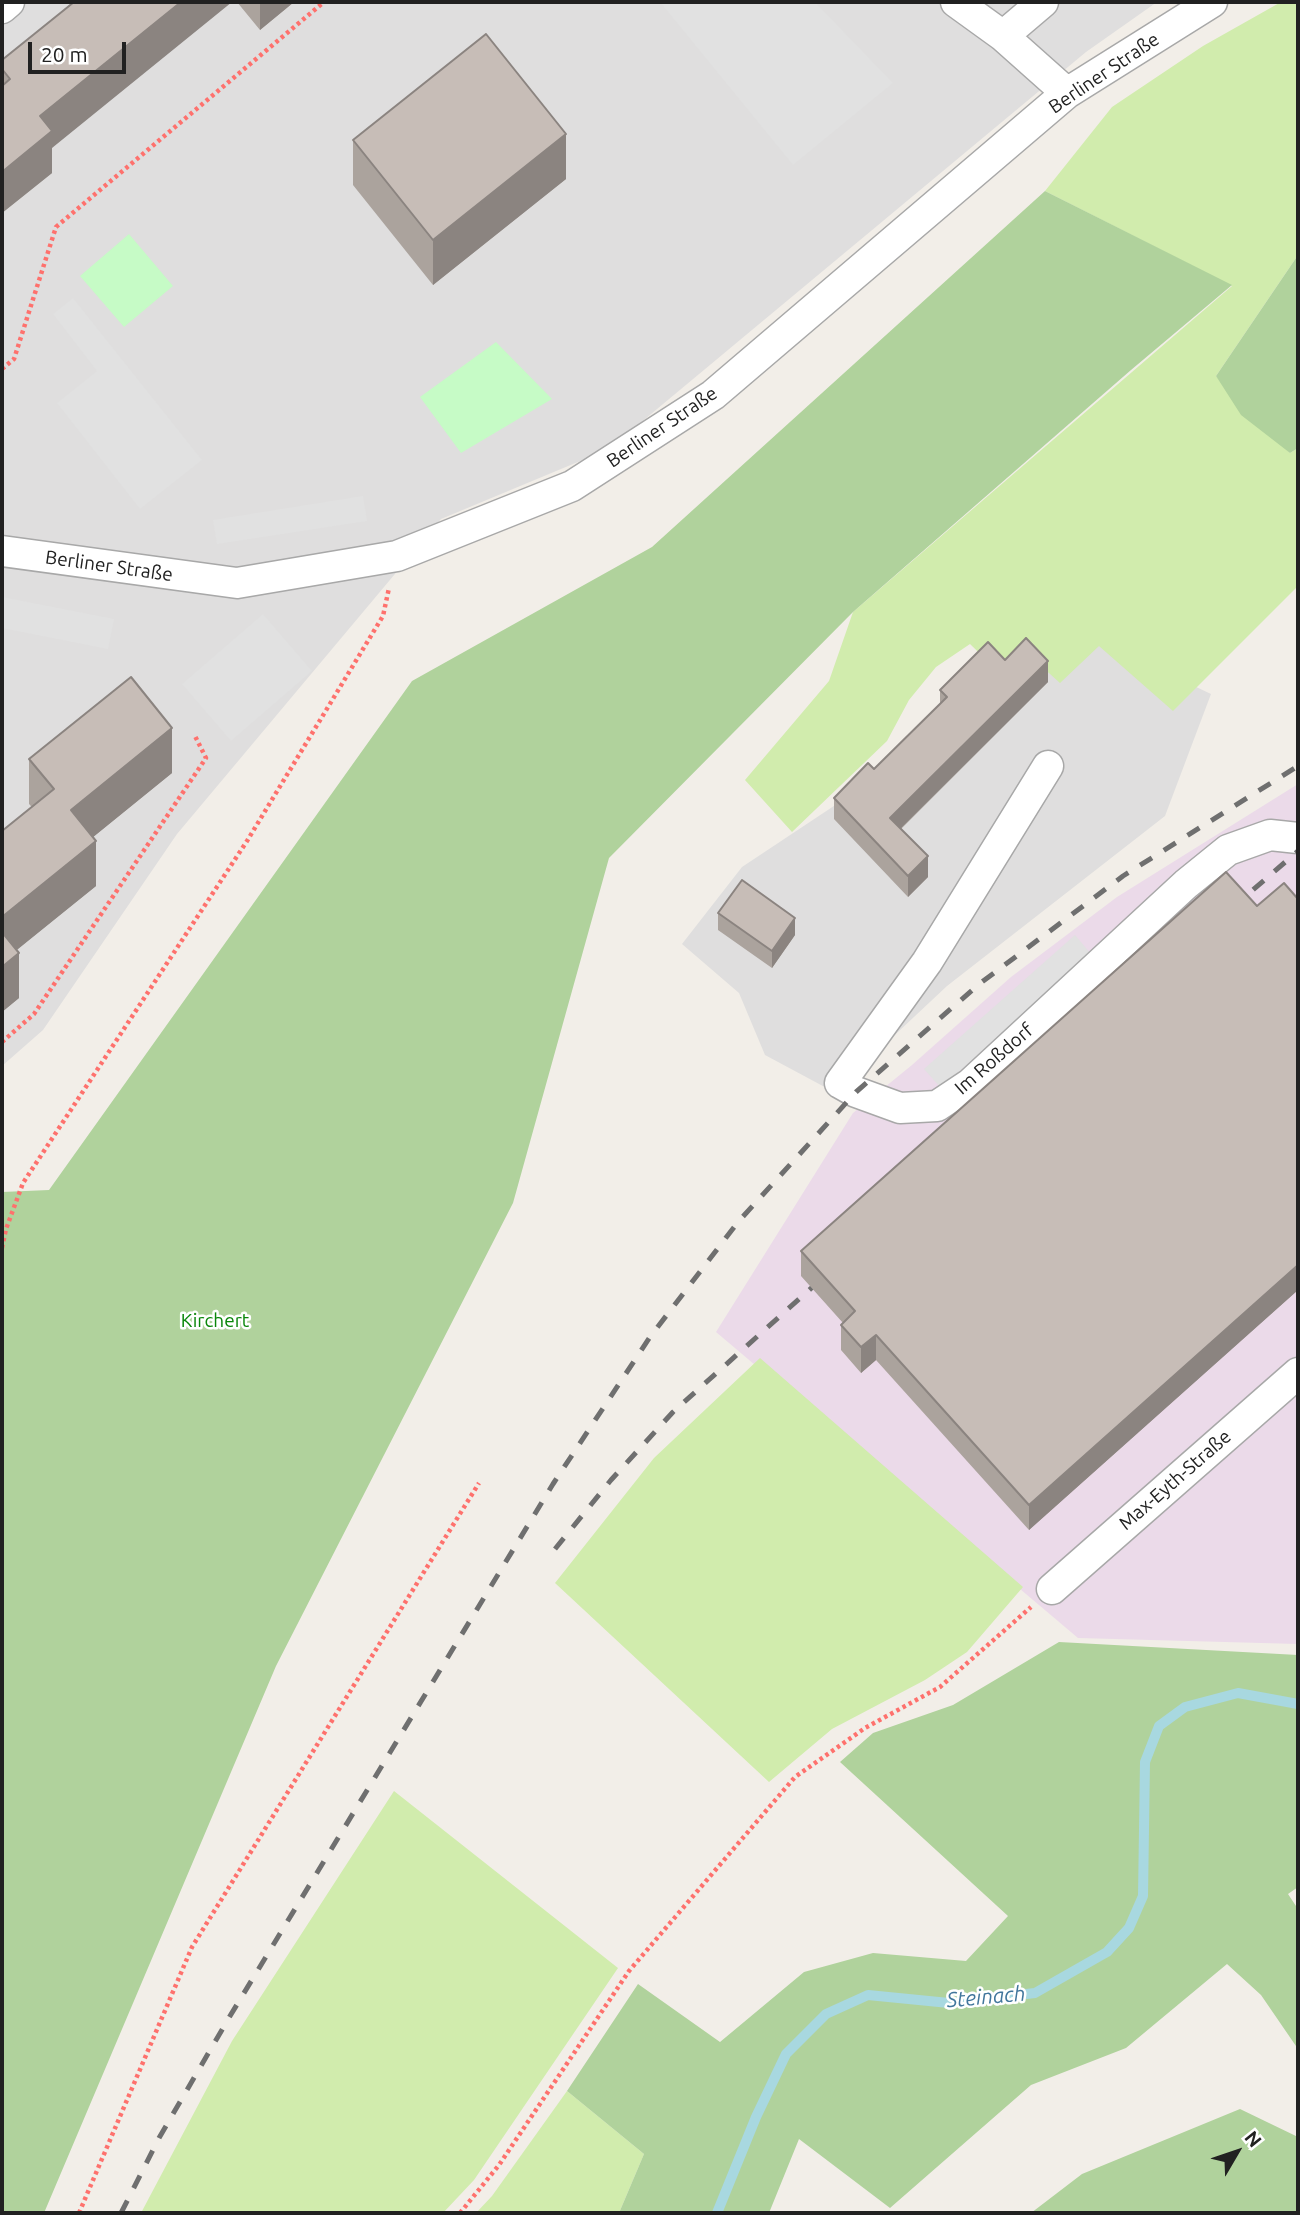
<!DOCTYPE html>
<meta charset="utf-8">
<style>
body{margin:0}
#map{position:relative;width:1300px;height:2215px;overflow:hidden;background:#f2eee8;font-family:Ubuntu,sans-serif}
canvas{display:block}
.frame{position:absolute;inset:0;border:4px solid #212121;pointer-events:none}
.north{position:absolute;left:1202px;top:2117px;width:70px;height:70px;-webkit-text-stroke:5px #fff;paint-order:stroke;rotate:51deg;font-size:19px;font-weight:700;line-height:28px;text-align:center;color:#212121}
.north::after{content:'';display:block;margin:auto;width:24px;height:32px;background:#212121;clip-path:polygon(50% 0,100% 100%,50% 72%,0 100%)}
.scale{position:absolute;left:28px;top:42px;width:98px;height:32px;box-sizing:border-box;border:4px solid #212121;border-top:0;padding-left:9px;font-size:21px;line-height:24px;white-space:nowrap;color:#212121;-webkit-text-stroke:5px #fff;paint-order:stroke}
</style>
<div id="map">
<canvas width="1300" height="2215"></canvas>
<div class="frame"></div>
<div class="north">N</div>
<div class="scale">20 m</div>
</div>
<script>
const c = document.querySelector('canvas').getContext('2d');
c.lineJoin = 'round';
function paint(path, color) { c.fillStyle = color; c.fill(path, 'evenodd'); }
const poly = rows => new Path2D(rows.map(r => 'M' + r).join(''));
function trace(path, color, width, dash) { c.strokeStyle = color; c.lineWidth = width; c.lineCap = dash ? 'butt' : 'round'; c.setLineDash(dash || []); c.stroke(path); }
function drawText(font, color, halo, rows, align = 'center') {
  c.font = font + ' Ubuntu,sans-serif'; c.lineWidth = 5; c.setLineDash([]); c.textBaseline = 'middle'; c.strokeStyle = halo; c.fillStyle = color; for (const [text, x, y, turn = 0] of rows) {
    c.save(); c.translate(x, y); c.rotate((+turn || 0) * Math.PI / 180); c.textAlign = isNaN(turn) ? turn : align; if (halo) c.strokeText(text, 0, 0); c.fillText(text, 0, 0); c.restore();
  }
}
paint(poly([
 [2,2,1157,2,1086,52,609,449,441,519,177,834,43,1030,2,1066],
 [1033,610,1211,694,1165,816,947,986,834,1092,765,1055,739,993,682,944,742,867,873,780]
]), '#dfdede');
paint(poly([
 [1298,784,1298,1644,1078,1638,716,1332,853,1113,912,1065,1011,977,1117,897]
]), '#ebdae9');
paint(poly([
 [1281,2,1298,2,1298,255,1216,376,1290,453,1298,448,1298,586,1173,711,1099,646,1060,683,1029,655,1005,678,970,644,936,667,909,700,887,741,792,832,745,780,829,681,853,612,1232,286,1045,191,1112,107,1203,46],
 [760,1358,1023,1587,967,1652,925,1680,832,1729,769,1782,555,1583,654,1458],
 [394,1791,618,1968,474,2180,443,2213,141,2213,232,2041],
 [567,2091,644,2154,619,2213,476,2213,492,2196]
]), '#d1ecad');
paint(poly([
 [1045,191,1232,285,1131,370,853,612,609,858,513,1203,276,1666,44,2213,2,2213,2,1192,49,1190,412,681,652,547],
 [1298,255,1298,448,1290,453,1241,415,1216,376],
 [1059,1642,1298,1655,1298,1887,1288,1894,1298,1909,1298,2049,1261,1995,1227,1964,1126,2048,1031,2085,890,2208,799,2139,769,2213,619,2213,644,2154,567,2091,638,1984,720,2042,804,1972,873,1953,966,1961,1008,1916,840,1762,873,1733,953,1705],
 [1240,2109,1298,2137,1298,2213,1031,2213,1082,2174]
]), '#b0d29c');
paint(poly([
 [129,234,173,286,124,327,80,276],
 [496,342,552,399,461,453,420,397]
]), '#c6fbc6');
paint(poly([
 [660,2,815,2,893,83,793,165],
 [73,298,202,460,140,509,57,403,97,371,53,314],
 [363,496,367,521,217,544,213,520],
 [2,597,114,619,108,649,2,628],
 [263,614,312,671,231,741,182,684],
 [1075,935,1091,954,941,1088,924,1069]
]), '#e1e1e1');
trace(poly([
 [717,2213,756,2117,786,2054,826,2014,868,1995,949,2003,1035,1993,1107,1952,1129,1928,1143,1896,1145,1762,1159,1726,1185,1707,1238,1693,1298,1704]
]), '#a8d8e0', 10);
const street = poly([
 [956,2,1003,36,1067,93],
 [2,8,9,2],
 [1003,36,1043,2],
 [2,551,237,583,397,556,572,486,713,395,1067,93,1212,2],
 [1048,766,927,962,840,1083,856,1092,900,1108,937,1106,970,1084,1186,884,1228,850,1270,835,1298,838],
 [1052,1589,1298,1373]
]);
trace(street, '#a8a8a8', 33);
trace(poly([
 [2,369,14,359,56,227,324,2],
 [2,1042,34,1014,206,758,195,736],
 [2,1248,6,1229,23,1183,247,841,383,616,389,588],
 [79,2213,192,1947,479,1483],
 [460,2213,499,2165,629,1971,795,1777,865,1728,940,1687,1031,1607]
]), '#fe716d', 4.5, [3.5, 3.5]);
trace(street, '#fff', 30);
trace(poly([
 [1232,908,1298,851],
 [555,1549,611,1480,673,1412,827,1274],
 [121,2213,159,2138,230,2016,553,1484,650,1337,738,1222,856,1092,978,985,1123,876,1298,766]
]), '#6f6f6f', 5, [14, 14]);
paint(poly([
 [237,2,294,2,260,30],
 [2,60,52,148,52,173,2,213],
 [353,140,566,179,433,285,353,185],
 [1005,660,1048,682,901,829,928,877,908,897,834,819,834,798,874,769,940,704,940,690],
 [29,759,172,773,93,837,96,886,16,950,19,998,2,1012,2,831,32,807,29,804],
 [1298,899,1298,1290,1029,1530,876,1360,861,1373,841,1350,841,1325,843,1323,801,1276,801,1251,1257,906],
 [718,913,795,935,772,968,718,930]
]), '#aba39d');
paint(poly([
 [181,2,232,2,52,148,52,173,2,213,2,172,40,116],
 [260,2,294,2,260,30],
 [566,134,566,179,433,285,433,240],
 [1048,661,1048,682,890,839,890,818],
 [172,728,172,773,71,855,71,810],
 [96,841,96,886,2,962,2,917],
 [928,856,928,877,908,897,908,876],
 [795,918,795,935,772,968,772,951],
 [19,953,19,998,2,1012,2,967],
 [1298,1265,1298,1290,1029,1530,1029,1505],
 [876,1335,876,1360,861,1373,861,1347]
]), '#8b8480');
const building = poly([
 [74,2,181,2,40,116,52,131,2,172,2,86,10,79,2,69,2,60,74,2],
 [486,34,566,134,433,240,353,140,486,34],
 [1026,638,1048,661,890,818,928,856,908,876,834,798,868,763,874,769,947,697,940,690,988,642,1005,660,1026,638],
 [131,677,172,728,71,810,96,841,2,917,2,831,54,789,29,759,131,677],
 [1226,872,1257,906,1284,883,1298,899,1298,1265,1029,1505,876,1335,861,1347,841,1325,855,1311,801,1251,1226,872],
 [742,880,795,918,772,951,718,913,742,880],
 [2,932,19,953,2,967,2,932]
]);
paint(building, '#c7bdb7');
trace(building, '#8b8480', 2);
drawText('19px', '#212121', '#fff', [
 ["Berliner Straße",1104,73,-34],
 ["Berliner Straße",662,427,-34],
 ["Berliner Straße",109,566,8],
 ["Im Roßdorf",994,1059,-41],
 ["Max-Eyth-Straße",1175,1480,-41]
]);
drawText('19px', '#09860a', '#fff', [
 ["Kirchert",215,1321]
]);
drawText('italic 21px', '#41769c', '#fff', [
 ["Steinach",986,1997,-5]
]);
</script>
